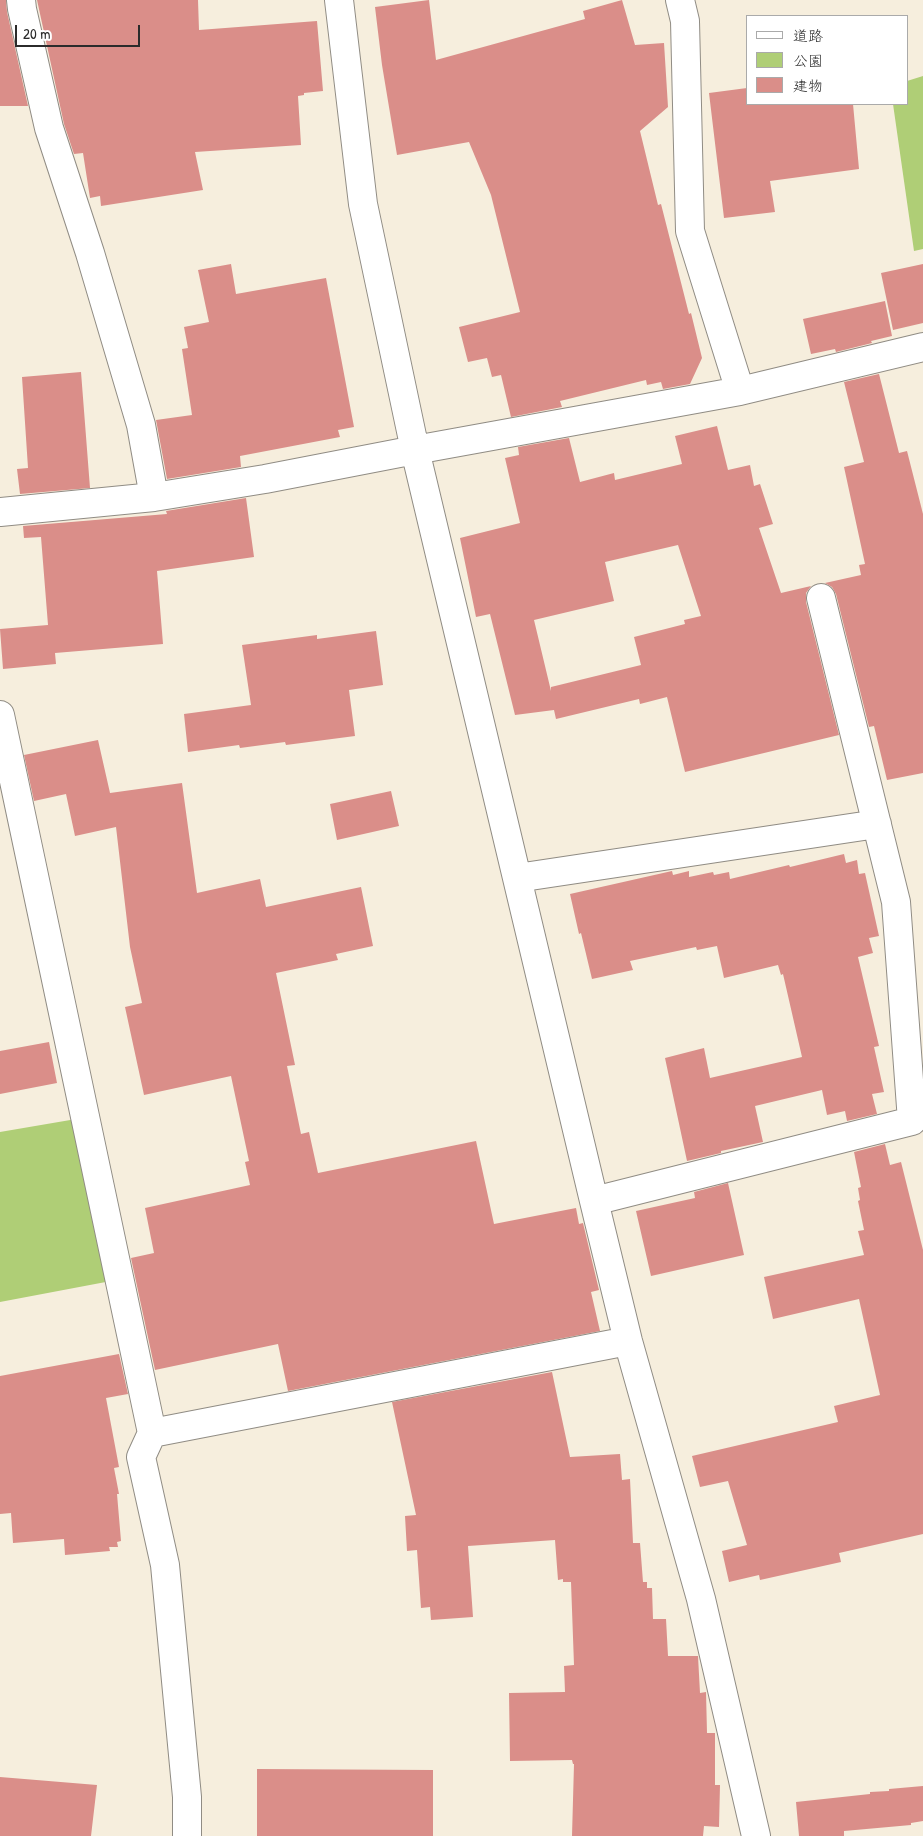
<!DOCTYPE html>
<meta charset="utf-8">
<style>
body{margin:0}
#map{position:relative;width:923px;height:1836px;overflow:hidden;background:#f6eedd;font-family:"Patrick Hand","Klee One",sans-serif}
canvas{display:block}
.legend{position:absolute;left:746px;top:15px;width:162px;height:90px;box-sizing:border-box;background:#fff;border:1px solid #aaa;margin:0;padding:6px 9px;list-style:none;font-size:15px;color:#2b2b2b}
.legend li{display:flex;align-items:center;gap:10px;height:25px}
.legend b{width:25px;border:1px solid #aaa}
.scale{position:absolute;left:15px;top:25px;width:125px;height:22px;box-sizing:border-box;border:2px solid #2b2b2b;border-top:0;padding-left:6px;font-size:15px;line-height:18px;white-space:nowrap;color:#2b2b2b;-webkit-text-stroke:4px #fff;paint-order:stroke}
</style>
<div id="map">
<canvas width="923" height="1836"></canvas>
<ul class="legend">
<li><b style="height:6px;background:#fff"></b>道路</li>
<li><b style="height:14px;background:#afce76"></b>公園</li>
<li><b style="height:14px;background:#da8e89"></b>建物</li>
</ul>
<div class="scale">20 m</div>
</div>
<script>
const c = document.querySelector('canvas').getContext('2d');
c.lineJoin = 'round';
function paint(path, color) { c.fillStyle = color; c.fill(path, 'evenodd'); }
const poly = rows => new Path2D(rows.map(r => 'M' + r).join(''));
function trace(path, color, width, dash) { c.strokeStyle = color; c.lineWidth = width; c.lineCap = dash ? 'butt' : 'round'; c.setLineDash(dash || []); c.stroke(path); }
paint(poly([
 [923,76,923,249,914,251,893,104,907,104,907,81],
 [82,1118,111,1281,0,1302,0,1132]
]), '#afce76');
paint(poly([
 [0,0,6,0,7,12,28,106,0,106],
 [37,0,198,0,199,30,317,21,323,91,304,93,304,95,298,96,301,145,195,152,203,190,101,206,100,196,90,198,83,153,74,154,64,124],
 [429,0,436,60,585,19,583,11,622,0,635,45,664,43,668,107,640,131,658,205,661,204,689,314,691,313,702,358,690,384,663,389,661,382,647,385,646,380,560,401,562,407,511,417,501,375,492,377,487,358,468,362,459,327,520,312,491,195,469,142,397,155,382,65,375,7],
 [747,88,747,104,853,104,859,169,770,181,775,212,724,218,709,93],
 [231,264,236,294,326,278,354,427,338,430,340,437,240,456,241,467,167,479,156,420,192,415,182,349,188,348,184,327,209,322,198,270],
 [923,264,923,323,893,330,881,273],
 [885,301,892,336,871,341,872,343,836,352,835,349,811,354,803,319],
 [81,372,90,488,20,494,17,469,28,468,22,377],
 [879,374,899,453,907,451,923,514,923,773,887,780,874,726,869,727,836,594,832,587,825,583,861,575,859,565,865,564,844,467,864,462,844,382],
 [717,426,728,470,750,465,754,486,760,484,773,524,759,528,781,593,811,586,806,593,806,602,839,735,685,772,667,697,640,704,639,699,556,719,554,710,515,715,490,614,476,617,460,538,520,523,505,458,519,455,518,447,569,438,580,482,614,473,615,480,682,464,675,436],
 [678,545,701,616,684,620,685,624,634,637,641,665,551,687,551,691,534,620,614,601,605,562],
 [246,498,254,557,157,571,163,644,55,653,56,664,3,669,0,629,48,625,41,537,24,538,23,526,167,514,166,511],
 [376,631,383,685,349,690,355,736,286,745,285,742,240,748,239,745,188,752,184,714,251,705,242,645,317,635,317,639],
 [98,740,110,793,182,783,197,893,260,879,266,907,361,887,373,946,336,954,338,960,276,973,295,1065,287,1066,301,1134,309,1132,318,1173,476,1141,494,1224,576,1208,579,1224,583,1223,599,1290,591,1292,600,1331,288,1391,278,1344,155,1370,131,1258,154,1253,145,1208,250,1185,245,1162,249,1161,231,1076,144,1095,125,1007,142,1003,130,947,116,827,75,836,66,794,34,801,24,755],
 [391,791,399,826,337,840,330,804],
 [844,854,846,863,857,860,859,874,865,873,879,936,869,938,873,953,858,957,879,1046,874,1047,884,1092,872,1094,877,1114,847,1121,845,1111,827,1115,822,1090,755,1106,763,1142,721,1151,721,1153,687,1161,665,1058,704,1048,710,1078,802,1057,783,974,781,975,778,965,724,978,717,946,697,950,696,947,630,961,633,970,592,979,581,933,579,934,570,894,672,871,673,875,689,871,689,877,713,872,714,875,729,872,730,879,789,865,790,867],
 [49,1042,57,1083,0,1094,0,1051],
 [885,1144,890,1165,901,1162,923,1250,923,1534,839,1553,841,1562,760,1580,759,1575,729,1582,722,1551,747,1545,728,1481,700,1487,692,1456,838,1422,834,1406,880,1395,859,1299,773,1319,764,1277,864,1255,858,1231,864,1230,858,1201,860,1200,858,1188,861,1187,854,1152],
 [728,1183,744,1255,651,1276,636,1211,695,1198,694,1192],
 [119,1354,128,1394,106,1398,119,1467,114,1468,119,1494,117,1494,121,1541,117,1542,118,1547,109,1547,110,1551,65,1555,64,1539,13,1543,11,1513,0,1514,0,1376],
 [552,1372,570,1457,620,1454,622,1480,630,1479,633,1543,640,1543,643,1582,647,1582,647,1588,652,1588,653,1619,666,1619,668,1656,698,1656,700,1693,706,1692,707,1733,715,1733,715,1785,720,1785,719,1827,704,1826,703,1836,572,1836,574,1764,573,1764,572,1760,510,1761,509,1693,565,1692,564,1666,574,1665,571,1582,563,1582,563,1579,558,1580,555,1540,468,1546,473,1617,431,1620,430,1607,421,1608,417,1550,407,1551,405,1516,416,1515,392,1402],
 [257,1769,433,1770,433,1836,257,1836],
 [0,1777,97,1785,91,1836,0,1836],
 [923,1786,923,1821,911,1823,911,1825,844,1831,844,1836,799,1836,796,1802,870,1794,870,1792,889,1791,889,1789]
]), '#da8e89');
const minor = poly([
 [21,0,22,9,49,128,90,253,141,425,154,497],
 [339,0,363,204,415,450,594,1201,628,1341,701,1599,756,1836],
 [680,0,685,21,690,231,740,391],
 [0,512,154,497,265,479,415,450,740,391,923,347],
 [0,715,152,1433,141,1457,165,1565,187,1797,187,1836],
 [517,878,877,824],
 [594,1201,912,1121,896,902,821,598],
 [152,1433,628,1341]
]);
trace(minor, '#908c84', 30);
trace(minor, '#fff', 28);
</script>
